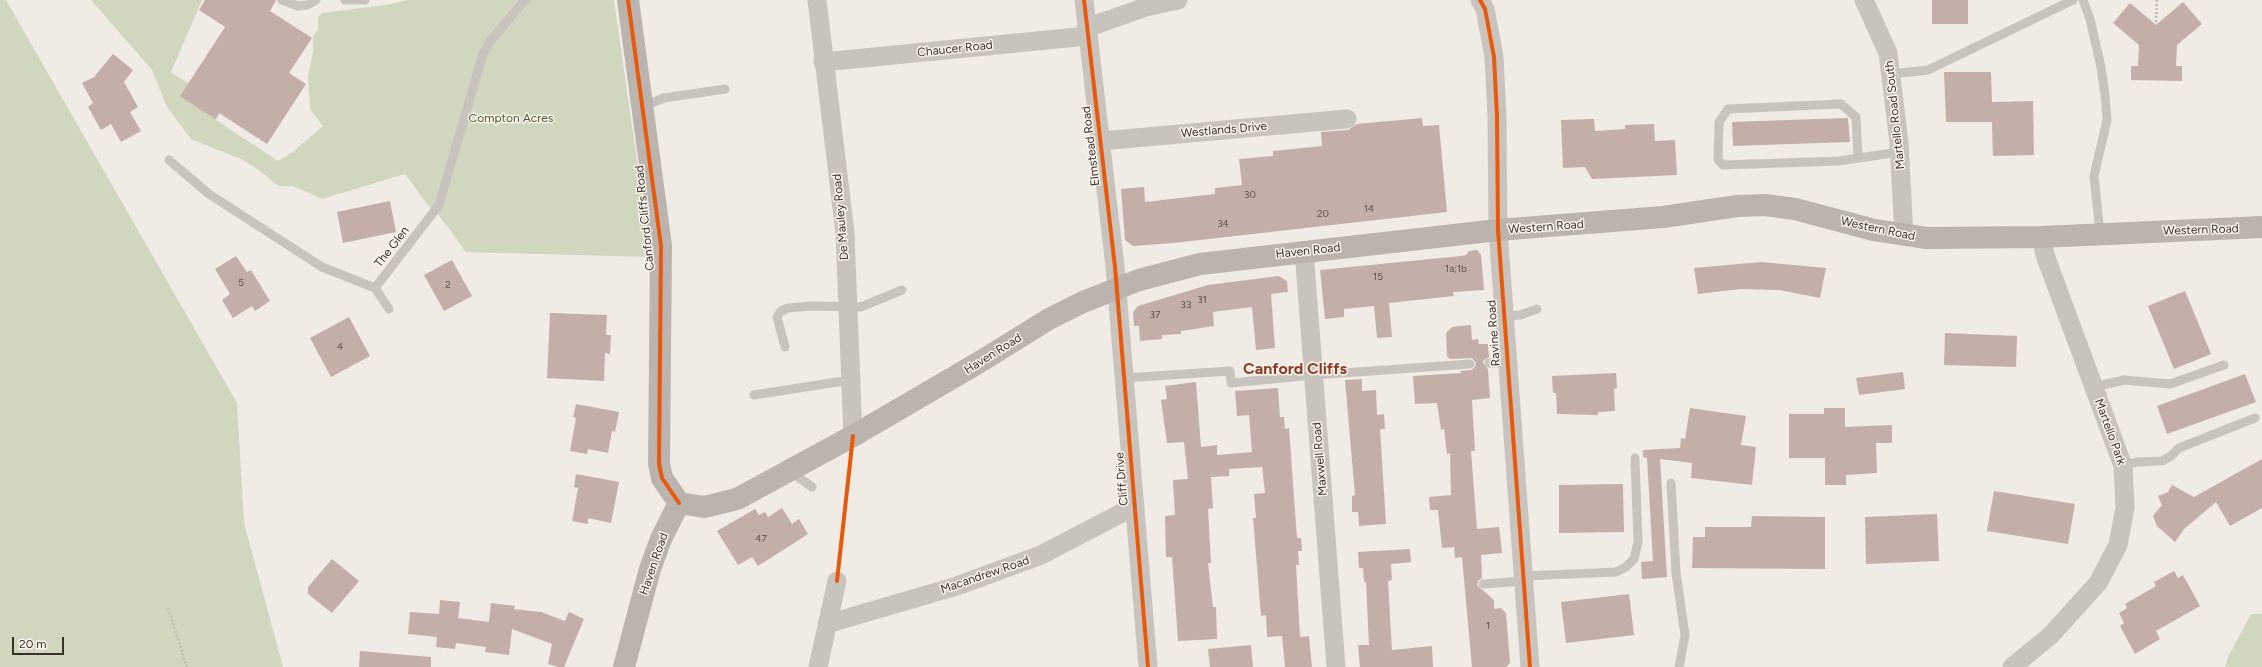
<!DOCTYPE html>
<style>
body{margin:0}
#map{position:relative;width:2262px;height:667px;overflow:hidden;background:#f0ebe5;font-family:Figtree,sans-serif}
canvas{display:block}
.scale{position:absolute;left:12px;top:637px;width:52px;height:18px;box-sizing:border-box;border:2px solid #3b302b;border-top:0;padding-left:5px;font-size:12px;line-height:14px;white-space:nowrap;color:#3b302b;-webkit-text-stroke:3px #fbf5ee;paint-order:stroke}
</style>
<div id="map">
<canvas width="2262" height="667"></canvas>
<div class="scale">20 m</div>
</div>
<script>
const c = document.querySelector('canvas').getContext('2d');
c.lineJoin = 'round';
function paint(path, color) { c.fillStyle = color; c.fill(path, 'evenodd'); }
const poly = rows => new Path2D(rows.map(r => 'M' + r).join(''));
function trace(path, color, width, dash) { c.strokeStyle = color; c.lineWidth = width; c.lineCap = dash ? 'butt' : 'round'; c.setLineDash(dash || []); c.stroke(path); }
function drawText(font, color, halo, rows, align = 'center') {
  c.font = font + ' Figtree,sans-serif'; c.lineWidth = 3; c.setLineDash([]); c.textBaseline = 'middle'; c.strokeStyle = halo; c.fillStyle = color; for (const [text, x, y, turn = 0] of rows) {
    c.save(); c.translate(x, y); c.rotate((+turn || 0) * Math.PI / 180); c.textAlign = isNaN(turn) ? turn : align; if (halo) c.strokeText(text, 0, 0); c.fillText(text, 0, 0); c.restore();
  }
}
paint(poly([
 [0,0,6,0,237,403,244,523,283,667,0,667],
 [91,0,202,0,171,72,224,107,216,120,278,161,294,151,323,126,310,109,308,76,313,52,313,36,318,29,318,17,322,13,386,5,408,0,614,0,646,223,649,257,466,252,438,214,431,209,405,174,322,199,293,186,278,186,259,170,243,160,191,139,167,107,152,70],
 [2251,614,2262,614,2262,667,2225,667,2228,657]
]), '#d1d6bf');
paint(poly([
 [205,0,276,0,270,11,312,38,289,73,306,84,267,144,219,113,215,119,180,96,225,27,199,10],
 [1932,0,1968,0,1968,24,1932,24],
 [2183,2,2202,24,2177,45,2176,66,2182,66,2182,81,2131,80,2131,66,2138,66,2139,45,2113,23,2130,3,2156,25],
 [113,54,133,70,124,82,138,107,130,112,141,131,121,142,111,124,101,130,88,107,93,103,82,83,94,77],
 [1944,72,1991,72,1992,102,2033,101,2034,155,1993,156,1992,122,1946,122],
 [1422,118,1423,126,1439,125,1447,212,1173,243,1133,246,1125,240,1121,189,1144,187,1145,202,1215,194,1215,188,1242,185,1239,159,1273,156,1273,151,1322,146,1321,132,1348,130,1357,124],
 [1848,118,1850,142,1733,146,1732,122],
 [1594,119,1595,131,1625,129,1625,125,1654,124,1655,141,1675,140,1677,175,1592,179,1585,167,1563,168,1561,120],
 [390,201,396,232,343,243,337,212],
 [1477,250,1481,255,1484,290,1453,292,1454,296,1389,303,1392,337,1377,338,1374,306,1344,309,1344,317,1325,319,1320,270,1461,256,1466,255,1469,251],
 [236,256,247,272,251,270,270,301,255,311,252,306,233,318,222,300,230,294,215,269],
 [452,260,472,296,444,311,424,275],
 [1761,262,1826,268,1820,298,1779,290,1740,289,1698,294,1694,268],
 [1279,276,1287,281,1288,292,1271,294,1275,348,1256,350,1252,307,1213,312,1214,326,1181,331,1181,334,1162,335,1162,339,1140,341,1139,326,1134,326,1133,312,1138,306,1208,285],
 [2185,291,2211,354,2174,369,2148,306],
 [550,313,607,315,606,335,611,335,610,354,605,353,604,381,547,378],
 [349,317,370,356,331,377,310,338],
 [1471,325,1472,340,1478,339,1479,344,1488,344,1489,357,1484,360,1483,363,1488,369,1490,398,1472,400,1475,451,1471,451,1477,529,1499,527,1502,553,1481,555,1482,578,1478,581,1477,585,1494,600,1494,609,1501,608,1506,613,1510,663,1506,667,1472,667,1462,557,1455,558,1454,547,1442,548,1438,510,1430,510,1429,497,1451,495,1450,453,1447,454,1444,429,1441,430,1437,403,1415,404,1413,376,1462,373,1460,371,1471,370,1475,367,1476,363,1472,358,1450,359,1447,356,1446,333,1452,327],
 [1945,333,2017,336,2016,367,1944,365],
 [1903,372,1905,389,1859,395,1856,378],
 [1616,373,1617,388,1614,389,1615,411,1598,412,1598,415,1557,414,1556,393,1553,393,1552,376],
 [2245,374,2256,402,2167,434,2157,406],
 [1362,379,1362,391,1376,390,1377,415,1384,414,1385,429,1380,429,1386,524,1359,526,1358,512,1352,512,1352,496,1355,495,1345,380],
 [1196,382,1201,447,1217,445,1217,455,1252,452,1249,415,1237,416,1235,391,1278,388,1280,417,1284,417,1285,429,1289,428,1297,538,1301,538,1302,551,1298,551,1299,565,1296,565,1300,637,1309,636,1312,667,1285,667,1282,636,1267,637,1266,615,1261,616,1253,518,1256,518,1254,494,1265,493,1262,467,1229,469,1229,476,1211,477,1213,508,1208,509,1211,563,1208,563,1213,607,1216,607,1217,639,1178,641,1172,557,1166,557,1165,516,1175,515,1173,480,1188,479,1184,442,1167,443,1161,400,1167,399,1165,386],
 [576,404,619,412,615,432,612,431,608,453,588,449,587,454,570,451,576,418,573,417],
 [1690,408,1746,416,1741,445,1756,447,1752,485,1691,478,1692,463,1660,459,1667,577,1642,579,1641,562,1653,561,1647,458,1643,457,1643,450,1680,448,1681,438,1685,439],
 [1824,408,1845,408,1845,427,1892,425,1892,443,1876,443,1877,473,1846,475,1846,485,1825,485,1825,458,1789,458,1789,414,1824,414],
 [2262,459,2262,508,2230,526,2216,502,2184,529,2175,542,2157,526,2153,516,2162,505,2158,496,2168,492,2172,485,2194,497],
 [576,474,619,482,611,523,588,518,588,524,572,521,578,488,574,487],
 [1623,484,1624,532,1559,533,1559,485],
 [1994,491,2075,504,2068,544,1987,531],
 [782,508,792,524,799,519,808,534,758,566,752,557,738,565,717,531,755,509,759,515,765,512,768,517],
 [1937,514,1939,561,1866,564,1865,517],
 [1752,516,1825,517,1825,569,1692,568,1693,537,1705,537,1705,527,1751,527],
 [1410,549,1411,562,1391,564,1392,580,1388,581,1392,650,1432,646,1433,667,1360,667,1358,645,1369,645,1366,582,1364,582,1363,568,1359,568,1358,552],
 [332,559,359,581,332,613,308,594,308,587],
 [2174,571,2178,578,2183,575,2200,606,2156,631,2160,639,2135,654,2120,626,2124,623,2119,613,2127,608,2125,604,2156,586,2154,582],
 [1629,594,1634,635,1566,643,1561,602],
 [440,600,460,602,458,618,489,622,491,603,515,606,514,609,541,612,565,621,569,612,584,619,564,667,558,667,548,664,552,644,512,629,509,655,485,652,486,647,456,643,455,649,436,647,437,637,408,634,410,612,439,614],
 [1251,645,1253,667,1210,667,1208,649],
 [360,651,431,657,431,667,359,667]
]), '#c3afa7');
trace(poly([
 [2156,22,2157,0],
 [168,608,187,667]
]), '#c2bbb6', 2.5, [2, 2]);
trace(poly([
 [282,0,298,6,307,5,316,0],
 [345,0,365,0],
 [2083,0,2090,19,2101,67,2105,95,2107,120,2094,176,2100,233],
 [1891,74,1928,70,2073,0],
 [642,107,664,98,725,89],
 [1858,157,1856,117,1841,104,1728,109,1719,122,1718,160,1723,165,1839,161,1899,152],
 [169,160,209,194,322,267,375,288,439,205,483,54,490,41,525,0],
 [375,288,389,309],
 [1503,316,1520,315,1537,309],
 [785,347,777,317,781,311,788,308,812,306,861,307,902,290],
 [1489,363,1506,363],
 [1124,378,1230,371,1231,383,1314,375,1470,364],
 [2094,387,2124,380,2170,384,2224,365],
 [754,395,850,380],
 [2123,466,2137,462,2162,461,2171,456,2179,448,2255,418],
 [790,471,812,487],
 [1671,483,1676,573,1685,635,1679,667],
 [1524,576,1616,572,1626,567,1634,559,1638,542,1635,458],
 [1483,584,1524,581]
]), '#c9c3be', 9);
trace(poly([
 [817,0,845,233,853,436],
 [1084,0,1115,267,1148,667],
 [1480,0,1485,9,1494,57,1497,116,1498,230,1530,667],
 [1864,0,1888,53,1899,142,1904,236],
 [1086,28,1146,7,1178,0],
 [823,62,1088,36],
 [1101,141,1347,119],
 [1304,251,1336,667],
 [827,624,957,586,1041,555,1135,506],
 [818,667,837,581],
 [2012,667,2051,635,2098,583,2118,545,2125,508,2123,466,2045,255,2041,237]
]), '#c9c3be', 19);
trace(poly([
 [628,0,661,246,659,464,662,478,679,503],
 [679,503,704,507,737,499,853,436,978,363,1049,319,1083,302,1139,280,1200,264,1498,230,1663,217,1737,206,1765,205,1795,209,1874,230,1927,238,2041,237,2262,227],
 [624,667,650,569,661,539,679,503]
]), '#bab3ae', 22);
trace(poly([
 [628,0,661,246,659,464,662,478,679,503],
 [1084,0,1115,267,1148,667],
 [1480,0,1485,9,1494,57,1497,116,1498,230,1530,667],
 [837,581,853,436]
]), '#e8590c', 4);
drawText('10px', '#5d504a', null, [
 ["30",1250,195],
 ["14",1369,209],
 ["20",1323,214],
 ["34",1223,224],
 ["1a;1b",1456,269],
 ["15",1378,277],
 ["5",241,283],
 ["2",448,285],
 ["31",1202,300],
 ["33",1186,305],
 ["37",1155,315],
 ["4",340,347],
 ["47",761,539],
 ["1",1488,626]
]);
drawText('12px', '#3b302b', '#fbf5ee', [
 ["Chaucer Road",955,49,-6],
 ["Martello Road South",1895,115,-96],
 ["Westlands Drive",1224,130,-5],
 ["Elmstead Road",1091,146,-97],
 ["De Mauley Road",841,217,-95],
 ["Canford Cliffs Road",645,218,-96],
 ["Western Road",1546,227,-4],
 ["Western Road",1878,229,12],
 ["Western Road",2201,230,-2],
 ["The Glen",392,247,-52],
 ["Haven Road",1308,251,-6],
 ["Ravine Road",1494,333,-94],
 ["Haven Road",993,354,-32],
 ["Martello Park",2110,432,70],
 ["Maxwell Road",1320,459,-95],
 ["Cliff Drive",1122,479,-95],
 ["Haven Road",654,564,-71],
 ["Macandrew Road",985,575,-19]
]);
drawText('12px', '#4a5a2e', '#fbf5ee', [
 ["Compton Acres",511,118]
]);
drawText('bold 16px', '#8c3b22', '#fbf5ee', [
 ["Canford Cliffs",1295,369]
]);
</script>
